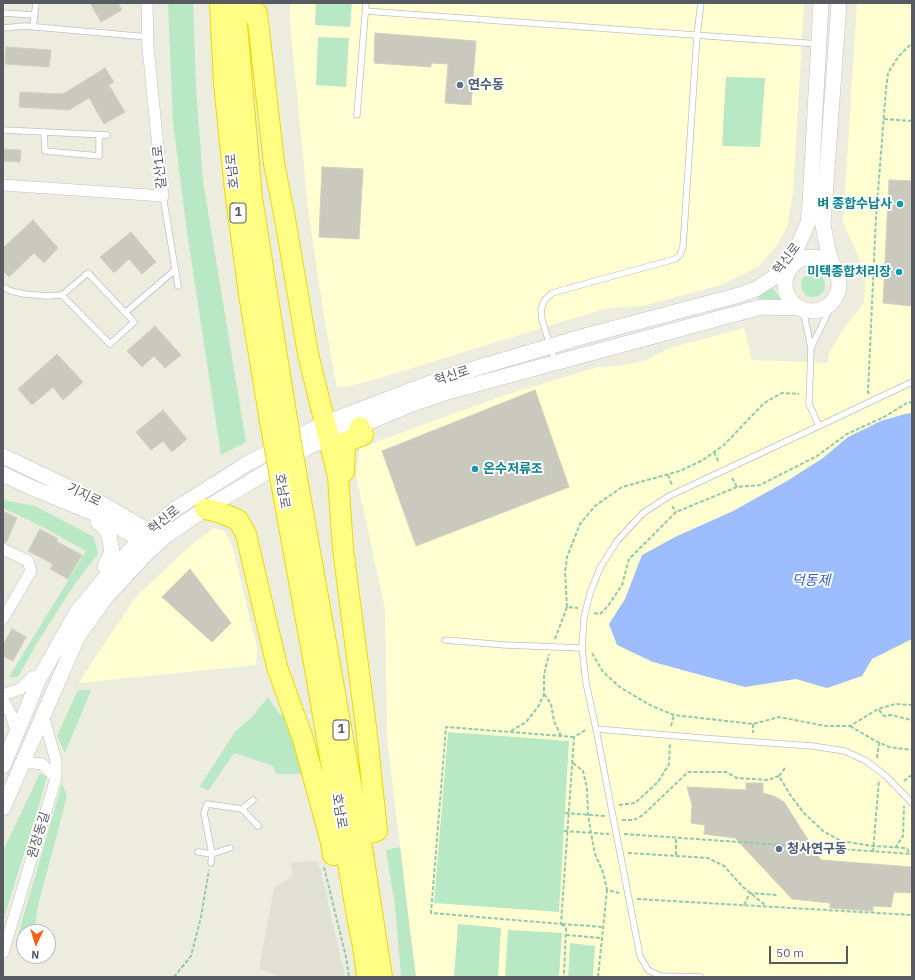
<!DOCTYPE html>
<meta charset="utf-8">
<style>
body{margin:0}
#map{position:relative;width:915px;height:980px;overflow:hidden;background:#ededdf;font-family:"IBM Plex Sans",sans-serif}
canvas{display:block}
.frame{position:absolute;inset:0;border:4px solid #585a62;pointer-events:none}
.north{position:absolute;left:16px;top:924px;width:40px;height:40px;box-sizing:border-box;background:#fff;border:1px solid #bcbdc0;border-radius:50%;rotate:184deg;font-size:11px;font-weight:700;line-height:16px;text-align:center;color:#585a62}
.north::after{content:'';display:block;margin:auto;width:14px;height:18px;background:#f96019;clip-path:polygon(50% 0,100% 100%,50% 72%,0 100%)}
.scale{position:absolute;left:769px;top:946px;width:79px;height:18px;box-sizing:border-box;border:2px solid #585a62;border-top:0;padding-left:5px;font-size:12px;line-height:14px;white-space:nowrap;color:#585a62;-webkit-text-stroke:3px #fff;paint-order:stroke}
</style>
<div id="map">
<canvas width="915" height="980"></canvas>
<div class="frame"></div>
<div class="north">N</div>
<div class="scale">50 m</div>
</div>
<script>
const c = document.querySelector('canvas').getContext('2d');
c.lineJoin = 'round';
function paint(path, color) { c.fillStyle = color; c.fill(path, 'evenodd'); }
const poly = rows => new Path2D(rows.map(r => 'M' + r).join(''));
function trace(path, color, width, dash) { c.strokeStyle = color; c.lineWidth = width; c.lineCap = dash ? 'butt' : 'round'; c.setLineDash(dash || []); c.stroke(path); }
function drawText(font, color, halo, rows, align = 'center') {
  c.font = font + ' "IBM Plex Sans","Noto Sans KR",sans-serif'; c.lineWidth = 4; c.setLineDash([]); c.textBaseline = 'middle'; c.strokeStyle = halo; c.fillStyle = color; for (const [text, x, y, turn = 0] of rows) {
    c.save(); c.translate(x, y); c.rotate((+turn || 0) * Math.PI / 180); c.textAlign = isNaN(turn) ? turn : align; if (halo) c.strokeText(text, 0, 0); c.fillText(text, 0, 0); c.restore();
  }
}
paint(poly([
 [290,3,804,3,793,193,787,227,777,245,759,266,721,285,642,306,607,308,380,378,354,385,337,388,323,310,308,209,290,22],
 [857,3,912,3,912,977,416,977,411,939,387,737,385,609,356,475,360,448,505,395,598,367,619,366,647,360,667,349,744,328,752,360,827,363,829,353,844,328,864,303,866,279,857,253,843,223],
 [214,528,225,531,233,549,257,648,256,665,79,683,96,656,136,597,191,545]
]), '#ffffd2');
paint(poly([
 [317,861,321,871,345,977,281,977,259,969,274,888,292,876,291,863]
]), '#e0e0d7');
paint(poly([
 [168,3,193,3,196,88,203,181,246,442,221,455,187,232,173,123],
 [316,3,352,3,350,27,315,25],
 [318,37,349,38,346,87,316,85],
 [726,77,765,78,760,147,722,146],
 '801 285a12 12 0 1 1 24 0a12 12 0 1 1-24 0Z',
 [771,288,774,289,781,301,759,303,758,295],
 [3,499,8,501,35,506,94,537,98,554,74,585,37,643,18,677,9,677,86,551,37,524,3,508],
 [78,690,91,690,65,753,57,736],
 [268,697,280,715,290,715,309,774,276,774,273,766,234,753,208,791,200,786,235,732,253,716],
 [448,732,569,741,559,912,434,903],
 [40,773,47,777,37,812,3,921,3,851],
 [62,784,67,796,38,906,34,932,24,932,24,947,18,935],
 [400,847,411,939,416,977,401,977,395,906,386,850],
 [458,924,501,928,498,977,454,977],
 [508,930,562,933,559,977,505,977],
 [570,943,595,946,593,977,568,977]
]), '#b8e8c4');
paint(poly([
 [912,413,912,639,872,659,862,676,827,688,796,679,745,687,653,662,617,645,609,624,625,599,642,555,675,537,733,511,787,481,823,458,848,437,881,421,905,414]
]), '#9dbdff');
const building = poly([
 [90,3,118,3,122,10,101,22,90,3],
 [375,33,476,41,471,105,445,103,448,64,431,63,431,67,374,63,375,33],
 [6,47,51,50,49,67,5,64,6,47],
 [105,68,114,82,109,85,125,112,104,124,89,98,69,110,19,107,20,92,63,94,105,68],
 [3,149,21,150,20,162,3,161,3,149],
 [322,167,363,169,359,239,319,237,322,167],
 [889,180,912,181,912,306,883,303,889,180],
 [33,220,58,248,44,263,34,253,9,277,3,271,3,248,33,220],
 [131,232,156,262,142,274,129,259,114,273,100,257,131,232],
 [155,326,181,355,165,368,154,356,142,367,127,351,155,326],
 [57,354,83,382,63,400,53,387,32,405,18,389,57,354],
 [535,390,569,487,416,546,382,451,535,390],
 [163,410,187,439,172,452,163,441,151,450,136,432,163,410],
 [3,511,17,518,6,543,3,542,3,511],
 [40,529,58,539,56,541,82,555,68,579,50,569,53,564,28,551,40,529],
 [190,569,231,623,212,642,162,597,190,569],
 [12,629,26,637,13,661,3,656,3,645,12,629],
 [746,783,763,783,763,793,776,797,784,802,821,860,912,867,912,893,894,892,891,907,873,906,873,911,830,908,830,903,792,899,735,838,704,834,705,825,691,823,692,805,687,787,746,790,746,783]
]);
paint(building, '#cac9be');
trace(building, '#d2d1bd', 1);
const lane = poly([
 [365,11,818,44],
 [3,13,35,15],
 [33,27,36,3],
 [3,28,25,26,148,37],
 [357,115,366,3],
 [3,130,107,135],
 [44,132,45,151,99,156,99,135],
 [163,196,178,286],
 [3,287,11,291,24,294,47,296,62,295,88,273,134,322,110,344,62,295],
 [126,312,175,270],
 [811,348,834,300],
 [555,361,542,320,541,309,544,301,552,293,675,259,680,255,683,247,697,35,701,3],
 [819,426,912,382],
 [445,640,505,645,582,648],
 [596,729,714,739,812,746,845,751,866,761,886,776,912,803],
 [242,809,258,826],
 [198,852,212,854,230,848],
 [211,863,212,854,204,813,207,804,242,809,253,800],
 [701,977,660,976,648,970,640,956,596,729,586,683,582,648,584,618,590,593,600,568,617,541,643,513,669,496,819,426,809,404,811,348,805,319,800,308]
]);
const street = poly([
 [3,185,163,196,148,48,147,3],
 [3,549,28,561,31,571,3,619],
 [3,695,20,689,33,676,39,679],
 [3,700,11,714,17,735],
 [23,763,34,763,42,764,56,778],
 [3,953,56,778,56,761,43,715]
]);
const secondary = poly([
 '785 284a27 27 0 1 1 54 0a27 27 0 1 1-54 0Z',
 [834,268,828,250,823,225,839,3],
 [3,456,99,502,157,536],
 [3,474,30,487,101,516,147,544],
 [101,516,98,522,104,527,109,535,112,552,105,566,110,572],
 [3,766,39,679,77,612,110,572,140,540,150,531,175,509,250,462,325,423,446,377,585,336,739,295,756,289,779,274,796,250,808,223,810,203,821,3],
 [3,808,77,638,106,597,147,553,167,535,205,509,310,446,410,405,451,391,761,307,800,308]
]);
const highway = poly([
 [220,3,224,84,235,190,249,294,270,421],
 [235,3,252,198,286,413],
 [235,13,257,13,274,163,285,219,308,354,338,476,343,549,366,727,377,831,360,835],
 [344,472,345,442,363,435,360,427],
 [298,484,360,835,382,977],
 [283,493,317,680,357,916,363,946,367,977],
 [205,509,219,512,238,520,246,534,277,667,303,739,331,842,333,855]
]);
trace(lane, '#bec0c8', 7);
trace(street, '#bec0c8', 12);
trace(secondary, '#bfc1ca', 16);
trace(highway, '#ecda00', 22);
trace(poly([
 [884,119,912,121],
 [869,394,868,392,876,217,886,89,888,73,898,57,912,43],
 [714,452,719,463],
 [668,475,672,485],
 [732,478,737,487],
 [672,506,676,512],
 [567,607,565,573,567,557,580,524,595,506,622,487,680,471,703,460,724,445,764,403,782,393,799,394],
 [594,613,600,614,608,606,622,585,629,559,676,512,737,487,760,485,817,456,847,434,884,417,907,403,912,402],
 [555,639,567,607,578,608],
 [592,653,603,672,621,688,652,706,674,715,753,724,779,717,826,726,850,726,878,709,895,704,912,705],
 [544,694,551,704,554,721,561,736],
 [879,710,884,716,891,715,912,720],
 [753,724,753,733],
 [671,726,674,715],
 [850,726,872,739,889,747,912,750],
 [511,731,526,722,538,707,544,694,544,675,549,654],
 [574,737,446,727,431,913,561,924,574,737,587,729],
 [877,758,879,743],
 [573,763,583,771,587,788,588,815,591,833,595,854,603,872,607,890,619,893],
 [785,768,779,776,791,796,804,813,823,831,841,841,873,846,906,848,911,854],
 [904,781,910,776,912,776],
 [619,805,635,803,658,782,669,764,670,743],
 [565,813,605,816],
 [622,820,634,820,643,815,688,772,726,772,737,778,768,780,779,776],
 [564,831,609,834],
 [624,834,912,854],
 [895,848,903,836,904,806],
 [873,852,879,780],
 [628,853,708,858,724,866,743,887,765,905],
 [676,855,676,838],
 [324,867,346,957,349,977],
 [637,899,912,915],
 [744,905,750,893,777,895],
 [561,924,566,928,564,977],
 [562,924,603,927],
 [566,935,601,938],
 [174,977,191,956,201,917,209,870],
 [598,977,607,890]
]), '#91c9ae', 2, [4, 2]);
trace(lane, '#fff', 5.5);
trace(street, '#fff', 11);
trace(secondary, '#fff', 15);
trace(highway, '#fffd84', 20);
const highwayBridge = poly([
 [286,413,298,484],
 [270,421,283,493]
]);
trace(highwayBridge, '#ecda00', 22, []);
trace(highwayBridge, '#fffd84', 20);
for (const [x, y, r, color] of [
 [460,85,4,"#5c6f8a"],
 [900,204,4,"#0f9aa8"],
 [899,272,4,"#0f9aa8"],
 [475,469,4,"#0f9aa8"],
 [779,849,4,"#5c6f8a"]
]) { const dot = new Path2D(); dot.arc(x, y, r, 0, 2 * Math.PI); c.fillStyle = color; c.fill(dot); trace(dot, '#fff', 1.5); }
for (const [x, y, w] of [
 [238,213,16],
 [341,730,16]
]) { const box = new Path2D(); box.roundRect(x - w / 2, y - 10, w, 20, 3); c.fillStyle = '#fff'; c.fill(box); trace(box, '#585a62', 1); }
drawText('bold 12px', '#585a62', null, [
 ["1",238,213],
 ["1",341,730]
]);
drawText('bold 13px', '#4e5e75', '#fff', [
 ["연수동",468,85],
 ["청사연구동",787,849]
], 'left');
drawText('13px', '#585a62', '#fff', [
 ["갈산1로",160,167,-96],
 ["호남로",233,171,-96],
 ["혁신로",787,259,-53],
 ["혁신로",452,376,-18],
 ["호남로",282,491,80],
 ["기지로",84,495,26],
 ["혁신로",164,520,-39],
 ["호남로",339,811,80],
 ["원장동길",39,835,-73]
]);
drawText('bold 13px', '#0d838f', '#fff', [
 ["벼 종합수납사",892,204],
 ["미텍종합처리장",891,272],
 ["온수저류조",483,469,"left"]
], 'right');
drawText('italic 14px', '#355bcd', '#fff', [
 ["덕동제",811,581]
]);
</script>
